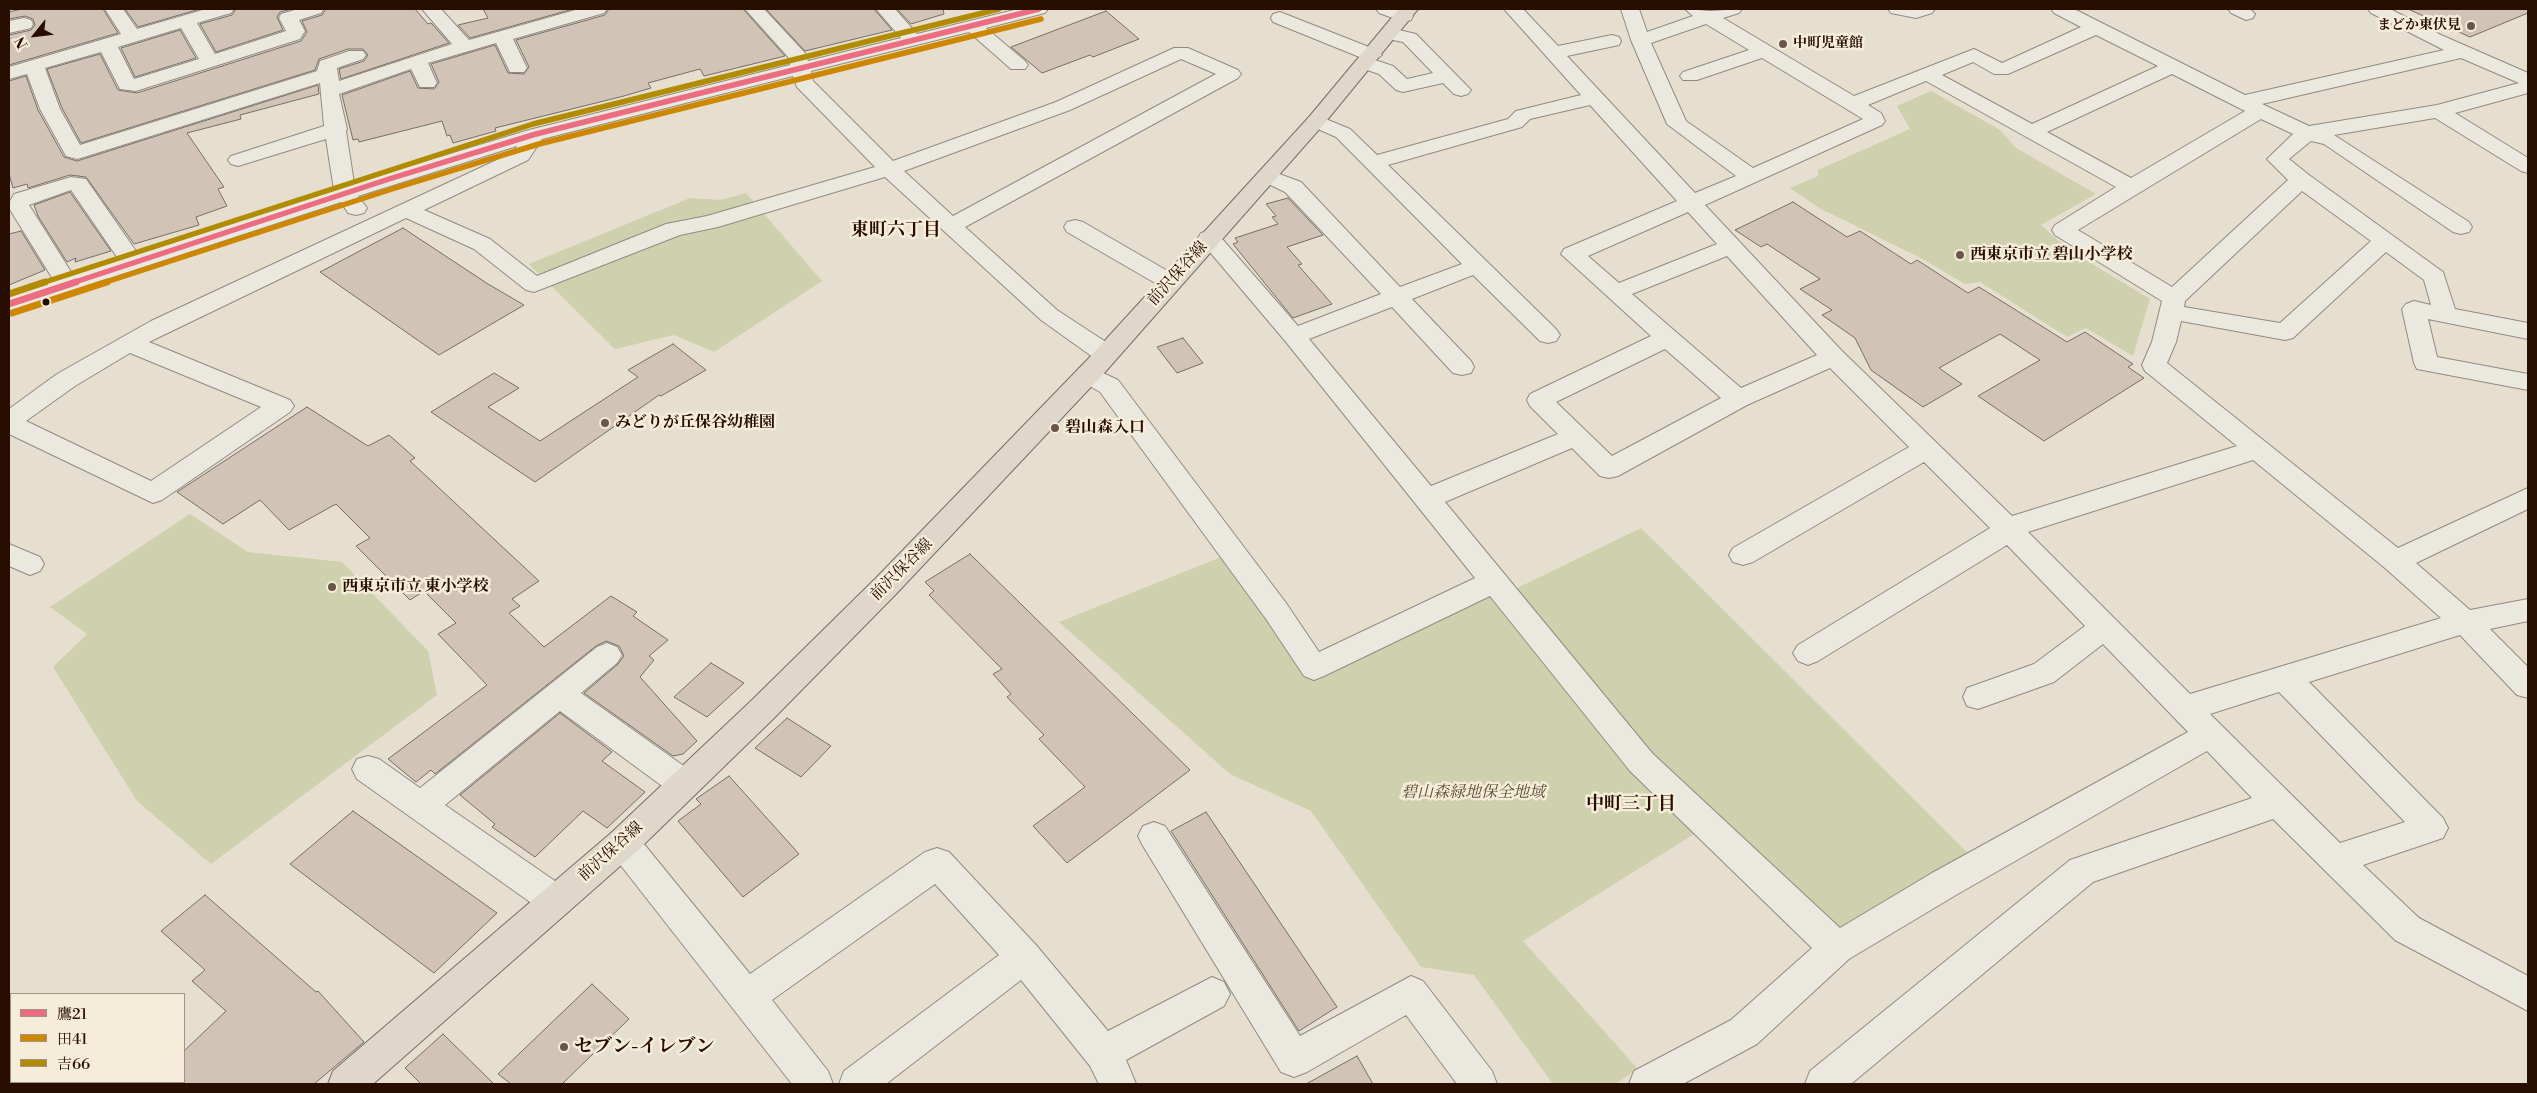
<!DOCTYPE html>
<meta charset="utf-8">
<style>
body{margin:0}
#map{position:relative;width:2537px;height:1093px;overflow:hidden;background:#e6dfcf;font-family:"Libre Bodoni","Noto Serif JP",serif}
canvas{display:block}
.frame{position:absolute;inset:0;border:10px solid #280d01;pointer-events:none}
.legend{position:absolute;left:10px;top:993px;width:175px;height:90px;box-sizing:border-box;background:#f5edd9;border:1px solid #a39383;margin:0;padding:6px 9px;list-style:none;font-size:15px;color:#280d01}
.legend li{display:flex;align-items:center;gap:10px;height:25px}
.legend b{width:25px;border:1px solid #a39383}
.north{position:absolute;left:10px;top:10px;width:50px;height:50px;-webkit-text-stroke:4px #f5edd9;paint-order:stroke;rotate:241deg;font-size:14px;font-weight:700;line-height:20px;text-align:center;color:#280d01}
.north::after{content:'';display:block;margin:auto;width:18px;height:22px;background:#280d01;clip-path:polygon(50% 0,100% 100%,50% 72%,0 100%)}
</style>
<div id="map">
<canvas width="2537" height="1093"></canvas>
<div class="frame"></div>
<ul class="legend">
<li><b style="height:6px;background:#ec6d81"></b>鷹21</li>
<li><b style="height:6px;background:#ce8700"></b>田41</li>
<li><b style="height:6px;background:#b28c00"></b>吉66</li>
</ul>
<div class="north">N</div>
</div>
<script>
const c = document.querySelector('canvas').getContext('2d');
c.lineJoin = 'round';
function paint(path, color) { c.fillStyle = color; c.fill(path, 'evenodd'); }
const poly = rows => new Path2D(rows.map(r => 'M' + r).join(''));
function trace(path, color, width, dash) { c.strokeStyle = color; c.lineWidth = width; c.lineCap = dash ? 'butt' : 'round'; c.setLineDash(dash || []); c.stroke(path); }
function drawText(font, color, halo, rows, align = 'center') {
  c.font = font + ' "Libre Bodoni","Noto Serif JP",serif'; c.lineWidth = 5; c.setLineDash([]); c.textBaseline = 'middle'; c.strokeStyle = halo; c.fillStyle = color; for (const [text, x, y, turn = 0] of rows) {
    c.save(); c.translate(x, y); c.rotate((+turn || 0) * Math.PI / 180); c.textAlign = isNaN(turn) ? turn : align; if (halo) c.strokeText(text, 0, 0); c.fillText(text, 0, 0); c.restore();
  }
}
paint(poly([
 [1931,91,2000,130,2016,148,2096,194,2041,225,2069,250,2150,299,2133,356,2086,328,2067,337,1980,282,1965,284,1919,257,1821,209,1790,188,1818,176,1818,170,1910,129,1897,106],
 [746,193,822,281,714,352,674,335,615,349,529,264,690,198,721,200],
 [190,514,248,552,342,562,428,651,437,695,211,864,137,801,53,667,87,634,50,607],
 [1641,528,1973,858,1841,940,1642,755,1509,592],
 [1226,555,1310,677,1493,591,1699,831,1523,941,1638,1069,1615,1084,1553,1084,1474,975,1421,967,1311,811,1230,774,1059,622]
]), '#cfd0ad');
const building = poly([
 [22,9,103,9,118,33,9,65,9,35,31,30,35,25,33,19,25,16,9,19,9,12,22,9],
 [125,9,200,9,138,27,125,9],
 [236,9,292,9,280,12,277,17,283,30,216,52,200,24,232,15,236,9],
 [326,9,415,9,428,24,431,23,449,43,341,79,339,69,364,61,368,55,363,49,348,49,319,59,315,70,81,143,62,108,47,69,100,54,118,90,137,93,301,41,307,32,302,21,322,15,326,9],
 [483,9,573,9,470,38,458,25,488,18,483,9],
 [609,9,743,9,785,56,704,76,700,69,648,83,651,88,624,96,495,128,496,131,453,143,450,135,447,136,442,121,359,142,358,139,353,140,342,95,410,71,418,88,434,89,439,82,431,64,495,45,508,73,524,74,529,67,516,40,605,15,609,9],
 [766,9,874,9,892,30,805,51,766,9],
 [897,9,943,9,944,14,911,24,897,9],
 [2408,9,2528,9,2528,13,2470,37,2408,9],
 [1106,11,1139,39,1093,57,1090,55,1042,73,1011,47,1106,11],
 [180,30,196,58,135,77,121,48,180,30],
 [26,76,38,110,64,157,77,161,318,85,319,94,240,115,241,119,187,133,224,187,218,189,227,206,196,217,199,225,134,244,86,177,70,175,28,188,27,184,13,188,9,174,9,81,26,76],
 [70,192,111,251,75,262,76,258,67,262,38,216,34,205,70,192],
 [1288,198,1323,235,1287,247,1302,264,1298,265,1332,304,1293,318,1233,244,1238,242,1235,238,1278,224,1272,217,1276,216,1266,204,1288,198],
 [1793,202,1847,237,1860,231,1911,264,1917,260,1968,293,1979,287,2067,342,2085,332,2133,364,2128,367,2144,378,2044,441,1978,396,2040,360,2000,334,1939,368,1962,384,1923,407,1871,370,1855,338,1822,315,1832,310,1800,289,1820,279,1767,244,1761,247,1735,230,1793,202],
 [403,228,488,284,524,305,439,355,320,272,403,228],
 [21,231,45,270,9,285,9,234,21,231],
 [1183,338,1203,363,1177,373,1157,347,1183,338],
 [673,344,706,370,661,396,659,395,535,482,431,412,494,373,519,388,488,407,540,441,638,377,628,370,673,344],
 [307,407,368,446,389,435,415,458,410,461,539,581,512,599,520,606,509,613,544,647,611,596,637,612,633,616,668,640,649,656,654,660,640,677,697,741,683,754,673,756,584,693,618,664,624,656,619,646,606,641,596,646,435,774,431,770,416,782,388,759,487,685,438,634,456,623,424,591,410,600,356,546,370,538,336,504,289,530,260,500,223,524,177,492,307,407],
 [970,554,1190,770,1067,863,1033,826,1085,787,1039,739,1044,735,1007,697,1011,694,993,674,1002,669,929,595,934,591,925,582,970,554],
 [711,663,744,683,707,717,674,697,711,663],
 [560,713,612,752,602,761,645,792,607,828,583,811,535,857,492,827,495,824,460,795,560,713],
 [787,718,831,746,801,777,755,748,787,718],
 [729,776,799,854,743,897,678,821,701,804,696,799,729,776],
 [353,811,497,913,434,973,290,864,353,811],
 [1206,812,1337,1007,1299,1031,1171,831,1206,812],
 [205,895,316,992,318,991,364,1042,314,1084,184,1084,184,1051,226,1011,192,981,205,970,161,931,205,895],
 [592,984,629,1019,562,1084,511,1084,498,1074,592,984],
 [443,1034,494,1084,421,1084,405,1068,443,1034],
 [1357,1056,1373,1084,1306,1084,1357,1056]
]);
paint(building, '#d1c4b7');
trace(building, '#766e65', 1);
const minor = poly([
 [105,9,123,9,137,29,206,9,234,9,231,13,197,23,215,54,286,31,279,18,281,14,298,9,324,9,321,13,299,20,305,31,300,39,136,91,120,89,101,52,45,68,60,109,80,145,317,71,320,61,349,51,363,51,366,55,363,59,337,68,339,81,452,44,422,9,441,9,469,40,579,9,607,9,604,13,513,39,527,68,524,72,510,72,496,43,428,63,437,83,434,87,420,87,411,69,339,94,347,129,346,131,354,183,529,130,790,65,789,58,745,9,764,9,805,53,808,61,901,38,876,9,895,9,917,34,1018,9,1048,9,1045,13,986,28,1025,61,1028,65,1025,69,1011,69,969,32,811,71,813,81,893,161,1056,102,1174,48,1188,48,1238,70,1241,74,1238,78,965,227,1057,310,1115,348,1118,354,1115,360,1106,362,1097,360,1041,320,885,177,718,227,680,235,534,292,526,290,474,249,406,218,149,342,290,400,294,406,290,412,162,500,153,503,9,434,9,409,57,374,151,321,514,152,517,146,358,196,367,208,364,213,356,215,348,213,341,202,9,311,9,296,54,281,9,208,9,203,14,194,71,177,86,179,138,254,334,190,326,139,238,166,231,164,228,160,231,156,324,126,320,83,84,157,77,159,66,156,40,109,27,74,9,79,9,67,121,34,105,9],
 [181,28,199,59,134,79,118,47,181,28],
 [1181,59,1216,74,953,216,904,171,1070,110,1181,59],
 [793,76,797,87,875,167,707,216,666,224,537,276,490,239,424,210,528,160,542,139,793,76],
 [71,190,119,260,73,275,29,205,71,190],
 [130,353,261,407,151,481,26,421,75,386,130,353],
 [1376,9,1401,9,1411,12,1413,16,1411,20,1404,22,1379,13,1376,9],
 [1504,9,1523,9,1558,46,1612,35,1619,37,1621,41,1619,45,1567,56,1695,193,1736,176,1667,124,1631,40,1621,9,1639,9,1647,32,1693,16,1685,9,1710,11,1742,9,1739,13,1723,18,1854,96,1974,49,2002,63,2081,27,2054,13,2051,9,2074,9,2245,95,2444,50,2371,13,2368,9,2390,9,2441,35,2528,73,2528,93,2455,113,2528,158,2528,173,2521,171,2435,118,2334,135,2469,222,2472,227,2469,232,2461,234,2453,232,2324,144,2311,141,2289,159,2309,175,2443,272,2455,309,2528,323,2528,339,2428,319,2437,357,2528,374,2528,390,2417,369,2414,363,2402,309,2406,304,2414,301,2431,305,2424,280,2386,252,2293,338,2285,340,2181,321,2176,342,2167,363,2398,548,2528,488,2528,509,2416,563,2470,610,2528,599,2528,621,2490,629,2528,667,2528,698,2517,695,2460,635,2309,682,2443,818,2448,828,2443,838,2363,865,2419,918,2528,976,2528,1011,2395,940,2273,819,2093,882,1851,1084,1805,1084,1810,1071,2070,860,2252,798,2207,751,1956,895,1849,959,1757,1044,1683,1084,1629,1084,1634,1071,1731,1020,1812,948,1630,771,1490,596,1324,676,1314,680,1304,676,1266,619,1100,392,1079,380,1076,374,1079,368,1088,366,1118,380,1286,603,1319,652,1475,578,1286,342,1198,238,1201,233,1209,231,1217,233,1298,326,1381,294,1285,192,1260,180,1256,176,1260,172,1267,170,1274,172,1301,182,1400,287,1462,264,1336,137,1309,125,1306,121,1309,117,1316,115,1350,129,1377,155,1508,119,1516,111,1581,95,1504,9],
 [1706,24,1749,50,1683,72,1680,76,1683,80,1697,80,1762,58,1863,119,1753,168,1686,121,1651,43,1706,24],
 [2096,35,2158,66,2032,124,1942,75,1973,62,1994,74,2008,74,2096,35],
 [2461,58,2519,83,2437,105,2309,126,2262,104,2461,58],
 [2172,74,2245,111,2131,178,2047,132,2172,74],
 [1926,81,2116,187,2055,225,2052,230,2055,235,2162,301,2152,342,2142,365,2145,371,2237,446,2012,516,1842,351,1705,205,1882,125,1885,121,1881,113,1868,105,1926,81],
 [1590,105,1677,201,1564,249,1561,254,1651,336,1530,394,1527,400,1530,406,1558,434,1431,486,1309,339,1392,307,1453,373,1462,375,1471,373,1474,367,1471,361,1412,299,1473,275,1540,341,1548,343,1556,341,1560,335,1556,329,1388,165,1522,127,1530,119,1590,105],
 [2261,119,2293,134,2267,159,2288,180,2172,287,2078,230,2261,119],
 [2302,191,2371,241,2280,323,2184,307,2185,301,2302,191],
 [1688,212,1717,244,1619,283,1588,256,1688,212],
 [1727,256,1817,355,1741,388,1632,294,1727,256],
 [1665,349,1721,398,1612,456,1556,402,1665,349],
 [1830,368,1909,447,1733,548,1729,555,1733,562,1743,565,1753,562,1924,462,1990,528,1798,645,1793,653,1798,661,1808,665,1818,661,2007,545,2085,626,2034,664,1967,688,1963,697,1967,706,1978,709,2054,682,2103,644,2188,732,1932,873,1840,928,1652,753,1445,502,1572,448,1600,476,1609,478,1618,476,1747,405,1830,368],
 [2253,460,2385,568,2441,618,2190,694,2028,532,2253,460],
 [2279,692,2405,822,2340,843,2210,714,2279,692],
 [1888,9,1935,9,1932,13,1916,18,1891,13,1888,9],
 [2228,9,2250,9,2255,14,2253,18,2246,20,2231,13,2228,9],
 [1280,12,1379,51,1382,55,1375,60,1393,66,1407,79,1433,73,1403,42,1383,38,1381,34,1383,30,1390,28,1416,34,1471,90,1468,94,1461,96,1454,94,1443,83,1403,92,1396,90,1379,74,1358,67,1355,63,1362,58,1273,22,1271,18,1273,14,1280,12],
 [24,18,31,20,33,24,31,28,9,33,9,21,24,18],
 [1075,220,1083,222,1178,277,1181,282,1178,287,1170,289,1162,287,1067,232,1064,227,1067,222,1075,220],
 [9,544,40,557,44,564,40,571,30,575,9,566,9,544],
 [607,643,617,647,622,655,617,663,581,693,695,774,700,784,695,794,684,798,673,794,560,711,445,805,568,890,573,901,568,912,556,916,544,912,357,779,352,769,357,759,368,756,379,759,420,788,597,647,607,643],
 [1154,822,1165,826,1300,1036,1411,976,1423,981,1492,1071,1497,1084,1457,1084,1406,1015,1307,1072,1294,1077,1281,1072,1143,846,1138,836,1143,826,1154,822],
 [623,828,635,833,750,974,925,852,937,848,949,852,1036,945,1108,1031,1212,977,1224,982,1230,994,1224,1006,1126,1060,1136,1084,1099,1084,1090,1066,1021,980,886,1084,839,1084,844,1071,999,955,935,884,772,1000,828,1071,833,1084,792,1084,611,853,607,843,611,833,623,828],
 [9,1025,11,1026,11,1062,9,1061,9,1025],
 [41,1082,79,1082,80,1084,42,1084,41,1082]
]);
const major = poly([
 [1399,9,1418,9,1323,125,1106,371,896,594,773,719,635,853,373,1084,328,1084,333,1071,611,833,751,701,876,578,1088,359,1309,117,1399,9]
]);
trace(minor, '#928a80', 2);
trace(major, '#766e65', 2);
paint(minor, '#ebe8df');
paint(major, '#ded7ca');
trace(poly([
 [72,283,389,179,536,134,1039,9]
]), '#ec6d81', 5.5);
trace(poly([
 [9,304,76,282]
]), '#ec6d81', 7);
trace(poly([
 [103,283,392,189,539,144,1041,19]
]), '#ce8700', 5.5);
trace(poly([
 [12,313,107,282]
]), '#ce8700', 7);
trace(poly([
 [42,283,533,124,999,9]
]), '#b28c00', 5.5);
trace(poly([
 [9,294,45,282]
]), '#b28c00', 7);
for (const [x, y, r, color] of [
 [2471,26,5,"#6a5649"],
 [1783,44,5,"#6a5649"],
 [1960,255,5,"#6a5649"],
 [46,302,4.5,"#280d01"],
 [605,423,5,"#6a5649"],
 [1055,428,5,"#6a5649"],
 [332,587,5,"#6a5649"],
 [564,1047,5,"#6a5649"]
]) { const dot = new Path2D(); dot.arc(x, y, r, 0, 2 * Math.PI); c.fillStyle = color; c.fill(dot); trace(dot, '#f5edd9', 2); }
drawText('bold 14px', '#280d01', '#f5edd9', [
 ["まどか東伏見",2461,26],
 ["中町児童館",1793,44,"left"]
], 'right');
drawText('bold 16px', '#280d01', '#f5edd9', [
 ["西東京市立 碧山小学校",1970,255],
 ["みどりが丘保谷幼稚園",615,423],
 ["碧山森入口",1065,428],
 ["西東京市立 東小学校",342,587]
], 'left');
drawText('16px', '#280d01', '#f5edd9', [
 ["前沢保谷線",1178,274,-48],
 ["前沢保谷線",902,570,-45],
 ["前沢保谷線",611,852,-42]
]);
drawText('italic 16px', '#5c4d34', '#f5edd9', [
 ["碧山森緑地保全地域",1473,793]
]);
drawText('bold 18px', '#280d01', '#f5edd9', [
 ["東町六丁目",896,231],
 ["中町三丁目",1631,805]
]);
drawText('bold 19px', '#280d01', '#f5edd9', [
 ["セブン-イレブン",574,1047]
], 'left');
</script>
